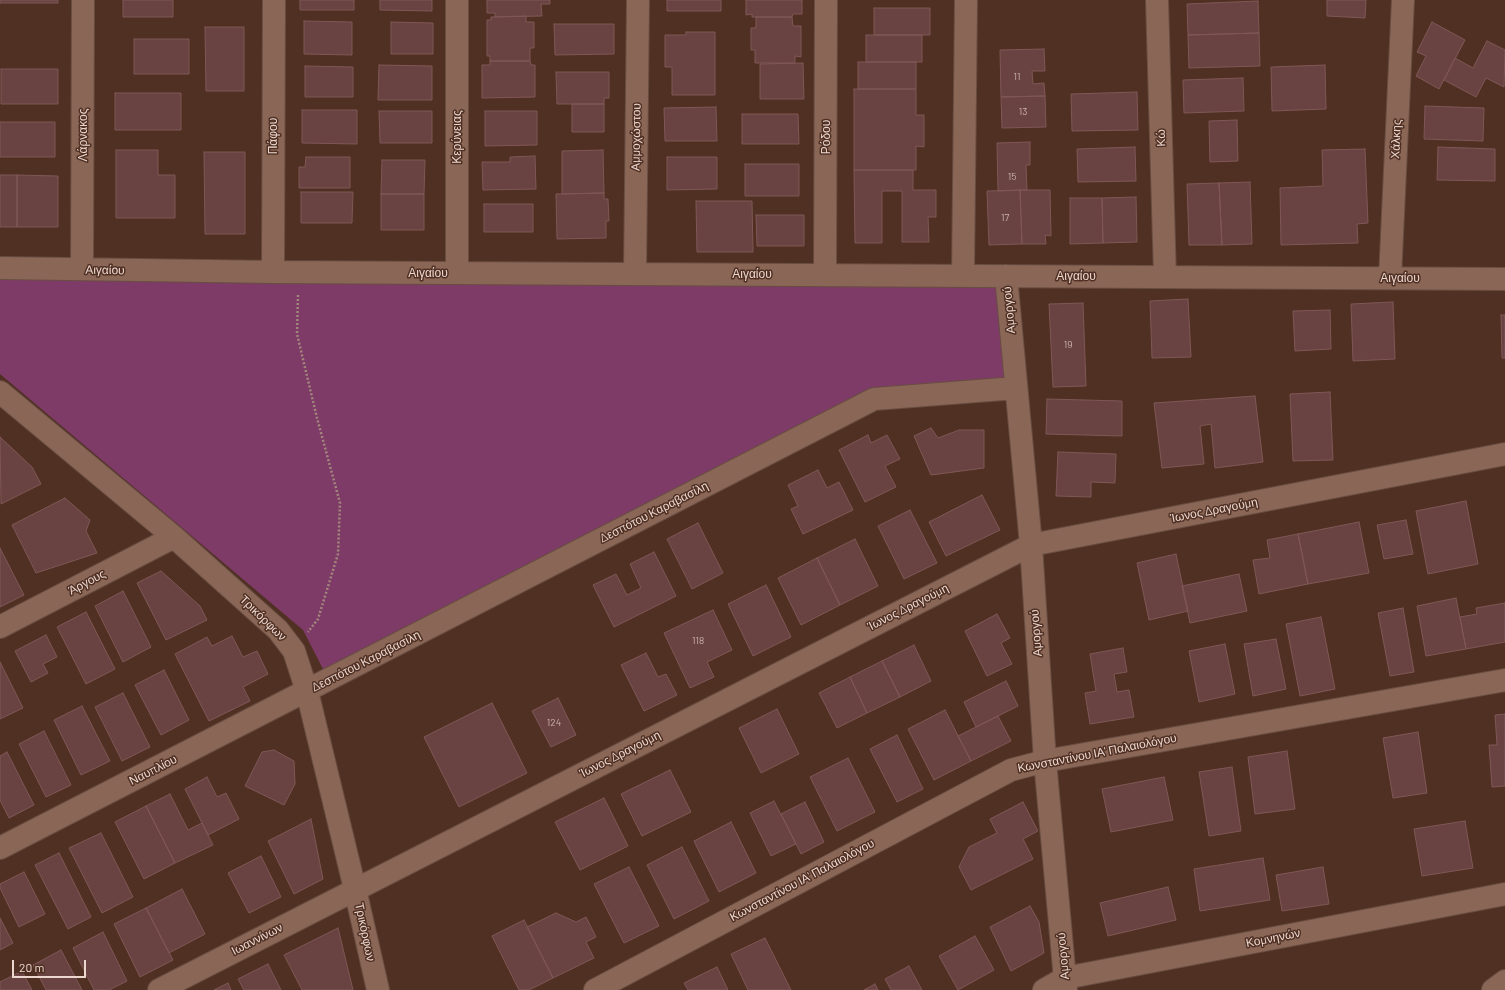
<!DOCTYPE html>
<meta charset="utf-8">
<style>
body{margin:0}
#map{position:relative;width:1505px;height:990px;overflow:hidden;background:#503023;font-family:Barlow,sans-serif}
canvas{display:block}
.scale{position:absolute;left:12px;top:960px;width:74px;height:18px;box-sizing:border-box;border:2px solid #ecd7cf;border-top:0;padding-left:5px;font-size:12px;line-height:14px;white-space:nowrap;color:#ecd7cf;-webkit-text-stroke:3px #503023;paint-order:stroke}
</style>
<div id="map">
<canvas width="1505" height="990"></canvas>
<div class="scale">20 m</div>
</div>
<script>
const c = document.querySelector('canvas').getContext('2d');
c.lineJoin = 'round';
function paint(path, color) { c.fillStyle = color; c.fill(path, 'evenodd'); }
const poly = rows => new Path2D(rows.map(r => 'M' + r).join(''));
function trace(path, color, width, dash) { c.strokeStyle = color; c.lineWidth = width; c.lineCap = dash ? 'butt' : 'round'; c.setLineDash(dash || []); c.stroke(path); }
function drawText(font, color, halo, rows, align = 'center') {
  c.font = font + ' Barlow,sans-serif'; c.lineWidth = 3; c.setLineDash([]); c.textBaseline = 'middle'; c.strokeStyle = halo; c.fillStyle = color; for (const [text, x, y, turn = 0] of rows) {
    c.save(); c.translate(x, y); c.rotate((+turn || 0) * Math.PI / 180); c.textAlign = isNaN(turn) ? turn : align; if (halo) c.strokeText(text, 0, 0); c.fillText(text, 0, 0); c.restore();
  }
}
paint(poly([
 [0,277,1004,283,1008,381,872,394,324,671,303,630,0,374]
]), '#7f3b68');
const building = poly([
 [0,0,58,0,58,3,0,3,0,0],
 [123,0,173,0,173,17,123,17,123,0],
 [300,0,354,0,354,10,300,10,300,0],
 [380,0,432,0,432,11,380,10,380,0],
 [487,0,550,0,550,4,541,4,542,16,495,17,495,13,487,13,487,0],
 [667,0,721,0,721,11,667,11,667,0],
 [746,0,802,0,802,14,793,14,792,17,752,17,752,14,746,15,746,0],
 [1327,0,1366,0,1365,18,1327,16,1327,0],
 [1258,1,1259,33,1188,35,1187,4,1258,1],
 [874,8,930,8,930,35,874,35,874,8],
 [526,16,526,22,534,22,534,48,530,48,530,61,490,61,490,56,487,56,487,20,491,20,491,17,526,16],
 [756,17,792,17,793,26,801,26,801,57,795,56,795,63,755,63,755,50,751,50,751,28,756,28,756,17],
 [304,21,352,22,352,55,304,54,304,21],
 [391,22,433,23,433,54,391,54,391,22],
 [1432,22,1465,40,1439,89,1416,76,1426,56,1417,52,1432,22],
 [554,24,614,24,614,54,555,55,554,24],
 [205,27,244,27,244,91,206,91,205,27],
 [686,32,715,32,715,95,672,95,672,67,665,67,665,35,686,35,686,32],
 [1259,33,1260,66,1189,68,1188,35,1259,33],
 [866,35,922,35,922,62,866,62,866,35],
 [134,39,189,39,189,74,134,74,134,39],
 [1487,41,1505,50,1504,87,1486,78,1476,97,1444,80,1455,58,1473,68,1487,41],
 [1044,49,1045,71,1032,71,1033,84,1044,83,1045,96,1001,97,1000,50,1044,49],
 [490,61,530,61,531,65,535,65,535,97,482,98,482,65,490,65,490,61],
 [858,62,916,62,916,89,858,89,858,62],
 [803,63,804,99,760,99,760,64,803,63],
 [379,65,432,66,432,100,378,100,379,65],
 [1325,65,1326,109,1272,111,1271,67,1325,65],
 [305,66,353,67,353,97,305,97,305,66],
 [1,69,58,69,58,104,1,104,1,69],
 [556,72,609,72,609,98,604,98,604,104,557,104,556,72],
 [1243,78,1244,111,1184,113,1183,80,1243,78],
 [854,89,916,89,916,115,924,115,924,147,916,146,916,170,854,170,854,89],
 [1137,92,1138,130,1072,131,1071,94,1137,92],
 [115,93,181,93,181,130,115,130,115,93],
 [1045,96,1046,127,1002,128,1001,97,1045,96],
 [572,104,604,104,604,132,572,132,572,104],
 [1425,106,1484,108,1483,141,1424,139,1425,106],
 [716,107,717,141,665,141,664,108,716,107],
 [302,110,357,110,357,144,302,143,302,110],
 [379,111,432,111,432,143,380,143,379,111],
 [485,111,537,111,537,145,485,146,485,111],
 [742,114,798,114,799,144,742,144,742,114],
 [1237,120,1238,161,1210,162,1209,121,1237,120],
 [0,122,55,122,55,157,0,157,0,122],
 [1030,142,1030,165,1026,165,1027,190,998,191,997,143,1030,142],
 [1135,147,1136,181,1078,182,1077,149,1135,147],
 [1438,147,1495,149,1495,181,1437,180,1438,147],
 [1365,149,1368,223,1357,224,1358,243,1281,245,1280,188,1323,186,1322,150,1365,149],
 [116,150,158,150,158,175,175,175,175,218,116,218,116,150],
 [603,150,604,193,562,194,562,151,603,150],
 [204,152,245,152,245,234,205,234,204,152],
 [535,156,536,189,483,190,482,162,510,162,510,157,535,156],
 [306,157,350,157,350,188,299,188,299,167,305,167,306,157],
 [667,157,717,157,717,189,667,190,667,157],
 [382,160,425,160,424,194,381,194,382,160],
 [745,164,799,164,799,196,745,196,745,164],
 [854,170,913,170,913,190,936,190,936,217,928,217,929,242,902,242,902,191,882,191,882,243,855,243,854,170],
 [0,175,17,175,17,227,0,227,0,175],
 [17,175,58,176,58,227,17,227,17,175],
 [1250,182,1252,244,1222,245,1219,183,1250,182],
 [1219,183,1222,245,1189,245,1187,184,1219,183],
 [1020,190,1050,190,1051,236,1045,235,1046,244,1022,244,1020,190],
 [1020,190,1022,244,989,245,987,191,1020,190],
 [301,192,353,192,352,223,301,223,301,192],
 [604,193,604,199,608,199,609,221,606,221,606,238,557,239,556,194,604,193],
 [381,194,424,194,424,230,381,230,381,194],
 [1136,197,1137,242,1103,243,1102,198,1136,197],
 [1070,198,1102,198,1103,243,1070,244,1070,198],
 [696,201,752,201,753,252,697,252,696,201],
 [484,204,533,204,533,232,484,232,484,204],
 [756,215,804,215,804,246,757,246,756,215],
 [1188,299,1191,357,1152,358,1150,301,1188,299],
 [1393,302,1395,359,1353,361,1351,304,1393,302],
 [1083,303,1086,386,1053,387,1049,304,1083,303],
 [1330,310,1331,349,1295,351,1293,311,1330,310],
 [1501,315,1505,315,1505,358,1502,358,1501,315],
 [1330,392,1333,460,1293,461,1290,394,1330,392],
 [1255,396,1263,462,1215,468,1211,424,1200,426,1204,464,1162,468,1154,403,1255,396],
 [1047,399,1122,401,1122,436,1046,434,1047,399],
 [931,428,938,438,959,430,984,430,984,468,931,475,914,436,931,428],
 [868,435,871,443,887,435,900,459,885,466,896,487,865,502,839,450,868,435],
 [0,437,32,467,41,484,1,504,0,437],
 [1058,452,1116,454,1115,483,1091,482,1091,497,1056,496,1058,452],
 [818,470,827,488,839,482,853,510,803,534,791,509,798,506,788,485,818,470],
 [982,495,1000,530,946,556,929,522,982,495],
 [65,498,90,520,86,531,97,553,36,573,12,525,65,498],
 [1466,501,1478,564,1428,574,1416,511,1466,501],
 [910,510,937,563,904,579,878,526,910,510],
 [1406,520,1413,554,1384,559,1377,525,1406,520],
 [1359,522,1369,573,1308,584,1298,534,1359,522],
 [698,523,723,573,692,589,667,539,698,523],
 [1298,534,1308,584,1259,594,1253,560,1270,558,1267,540,1298,534],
 [855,539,878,586,840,605,817,558,855,539],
 [0,548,24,595,0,607,0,548],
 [654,552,676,596,614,627,593,585,616,574,627,595,641,588,630,564,654,552],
 [1176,554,1188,611,1149,620,1137,563,1176,554],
 [817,558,840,605,801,625,778,578,817,558],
 [161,571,200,606,207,620,166,640,137,583,161,571],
 [1239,574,1247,611,1190,623,1182,586,1239,574],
 [766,585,791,637,753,656,728,604,766,585],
 [123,591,151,647,123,662,95,606,123,591],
 [1456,598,1466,649,1426,656,1417,606,1456,598],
 [1505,603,1505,642,1466,649,1460,617,1477,614,1476,608,1505,603],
 [1403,608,1414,672,1390,676,1378,613,1403,608],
 [713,610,732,650,707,662,714,677,690,688,664,633,713,610],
 [86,612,115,669,86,684,57,627,86,612],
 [997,614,1010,638,1001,643,1012,664,987,676,965,631,997,614],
 [1321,617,1335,689,1300,696,1286,624,1321,617],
 [46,635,57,657,43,664,48,673,31,682,15,651,46,635],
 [232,636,243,657,257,651,268,674,243,687,250,701,209,721,175,654,207,637,212,646,232,636],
 [1276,639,1286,689,1253,696,1244,644,1276,639],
 [1225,644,1235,694,1199,702,1189,651,1225,644],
 [914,645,931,681,900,697,882,661,914,645],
 [1123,648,1127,672,1114,674,1117,692,1129,690,1134,717,1090,724,1085,693,1096,691,1090,654,1123,648],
 [646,653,658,677,666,674,677,695,644,711,621,665,646,653],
 [882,661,900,697,867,713,850,677,882,661],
 [0,662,23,708,0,719,0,662],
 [164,670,189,720,161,735,135,685,164,670],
 [850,677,867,713,837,728,819,693,850,677],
 [1006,681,1018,706,976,727,964,702,1006,681],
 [123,693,150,747,122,761,95,707,123,693],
 [558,698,576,735,551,747,532,711,558,698],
 [492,703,527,773,459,807,424,737,492,703],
 [82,706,110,761,81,775,54,720,82,706],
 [777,709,799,754,761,773,739,728,777,709],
 [945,710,971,761,934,780,908,729,945,710],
 [1505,714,1505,786,1492,787,1489,745,1497,745,1495,715,1505,714],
 [998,716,1011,741,971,761,958,736,998,716],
 [44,731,71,785,46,797,19,744,44,731],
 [1418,732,1427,793,1393,798,1383,738,1418,732],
 [897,735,923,789,897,802,870,749,897,735],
 [274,750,294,761,295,784,284,805,245,786,262,752,274,750],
 [1287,751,1295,809,1255,814,1248,757,1287,751],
 [7,752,34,805,9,818,0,800,0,756,7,752],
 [848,758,875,812,837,831,810,777,848,758],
 [1232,767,1241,831,1209,836,1199,772,1232,767],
 [670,770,691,812,642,836,621,794,670,770],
 [207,777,217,797,226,793,239,819,208,835,185,789,207,777],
 [1164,777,1173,820,1111,832,1102,789,1164,777],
 [170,794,188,830,202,823,213,845,175,863,146,806,170,794],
 [604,798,628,846,580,870,555,822,604,798],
 [774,801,796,844,771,856,750,813,774,801],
 [805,802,824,842,801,854,781,814,805,802],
 [1023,802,1038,831,1023,839,1033,859,971,890,959,867,969,847,997,833,990,819,1023,802],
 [146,806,175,863,144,879,115,822,146,806],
 [311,819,323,879,294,894,268,841,311,819],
 [1465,821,1473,868,1422,876,1414,829,1465,821],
 [731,822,756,873,719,892,694,841,731,822],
 [101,833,133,897,102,913,69,848,101,833],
 [682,847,709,901,674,919,647,865,682,847],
 [59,853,91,917,68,929,35,865,59,853],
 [261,856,281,897,249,913,228,873,261,856],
 [1263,858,1270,900,1200,911,1194,869,1263,858],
 [629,867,659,926,624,943,594,884,629,867],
 [1323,867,1329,904,1282,911,1276,875,1323,867],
 [24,872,45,914,19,927,0,888,0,884,24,872],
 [1168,887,1176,920,1108,936,1100,903,1168,887],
 [182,889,205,934,169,953,146,908,182,889],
 [1030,906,1039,922,1044,953,1011,971,990,927,1030,906],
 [146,908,173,960,140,977,114,924,146,908],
 [556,913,576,922,586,917,596,937,586,942,594,958,553,978,527,927,556,913],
 [0,918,13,943,0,950,0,918],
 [524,920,553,978,529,990,519,990,492,936,524,920],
 [338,928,353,990,302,990,284,955,338,928],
 [103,932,127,981,109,990,94,990,73,948,103,932],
 [975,936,994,970,958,990,939,956,975,936],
 [765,938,791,990,748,990,731,954,765,938],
 [61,950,82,990,46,990,33,965,61,950],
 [268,964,281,990,244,990,238,979,268,964],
 [909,966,922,990,891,990,885,979,909,966],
 [717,967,728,990,688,990,684,983,717,967],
 [22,971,32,990,0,990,0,982,22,971],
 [228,983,231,990,214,990,228,983],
 [875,984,878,990,864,990,875,984]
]);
paint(building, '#694342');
trace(building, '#7f5756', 1);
const minor = poly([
 [457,0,457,273],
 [1157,0,1165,277],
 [0,268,273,272,1505,279],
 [82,269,83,0],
 [273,272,274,0],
 [635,274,638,0],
 [825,275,826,0],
 [963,275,966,0],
 [1006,276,1031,545,1045,761,1066,990],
 [1390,278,1403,0],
 [0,392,174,537,278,630,294,651,307,691,355,889,378,990],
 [0,627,174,537],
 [0,848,874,399,1016,388],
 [159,990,1031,545,1505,454],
 [595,990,1011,770,1045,761,1505,680],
 [1044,990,1065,978,1505,894],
 [1493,990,1505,981]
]);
trace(minor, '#684d41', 24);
trace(poly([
 [298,295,297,334,317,418,340,503,338,554,318,619,308,632]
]), '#a1877c', 2.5, [2, 2]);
trace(minor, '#8a6657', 22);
drawText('10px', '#cbb2ac', null, [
 ["11",1017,77],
 ["13",1023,112],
 ["15",1012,177],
 ["17",1005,218],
 ["19",1068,345],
 ["118",698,641],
 ["124",554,723]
]);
drawText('12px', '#ecd7cf', '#503023', [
 ["Λάρνακος",83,135,-90],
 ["Πάφου",273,136,-90],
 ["Κερύνειας",457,137,-90],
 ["Αμμοχώστου",636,137,-89],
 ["Ρόδου",826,137,-90],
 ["Κώ",1161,138,-92],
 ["Χάλκης",1396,139,-87],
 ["Αιγαίου",105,270,1],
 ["Αιγαίου",428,273],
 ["Αιγαίου",752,274],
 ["Αιγαίου",1076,276],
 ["Αιγαίου",1400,278],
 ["Αμοργού",1009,310,-95],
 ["Ίωνος Δραγούμη",1214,510,-11],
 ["Δεσπότου Καραβασίλη",654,512,-27],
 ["Άργους",87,582,-28],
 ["Ίωνος Δραγούμη",908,607,-27],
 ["Τρικόρφων",263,618,44],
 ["Αμοργού",1036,633,-94],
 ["Δεσπότου Καραβασίλη",366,661,-27],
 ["Κωνσταντίνου ΙΑ' Παλαιολόγου",1097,753,-11],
 ["Ίωνος Δραγούμη",620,754,-27],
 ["Ναυπλίου",153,770,-27],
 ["Κωνσταντίνου ΙΑ' Παλαιολόγου",802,880,-28],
 ["Τρικόρφων",365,932,78],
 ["Κοµνηνών",1273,938,-11],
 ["Ιωαννίνων",257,939,-27],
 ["Αμοργού",1063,956,-95]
]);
</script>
